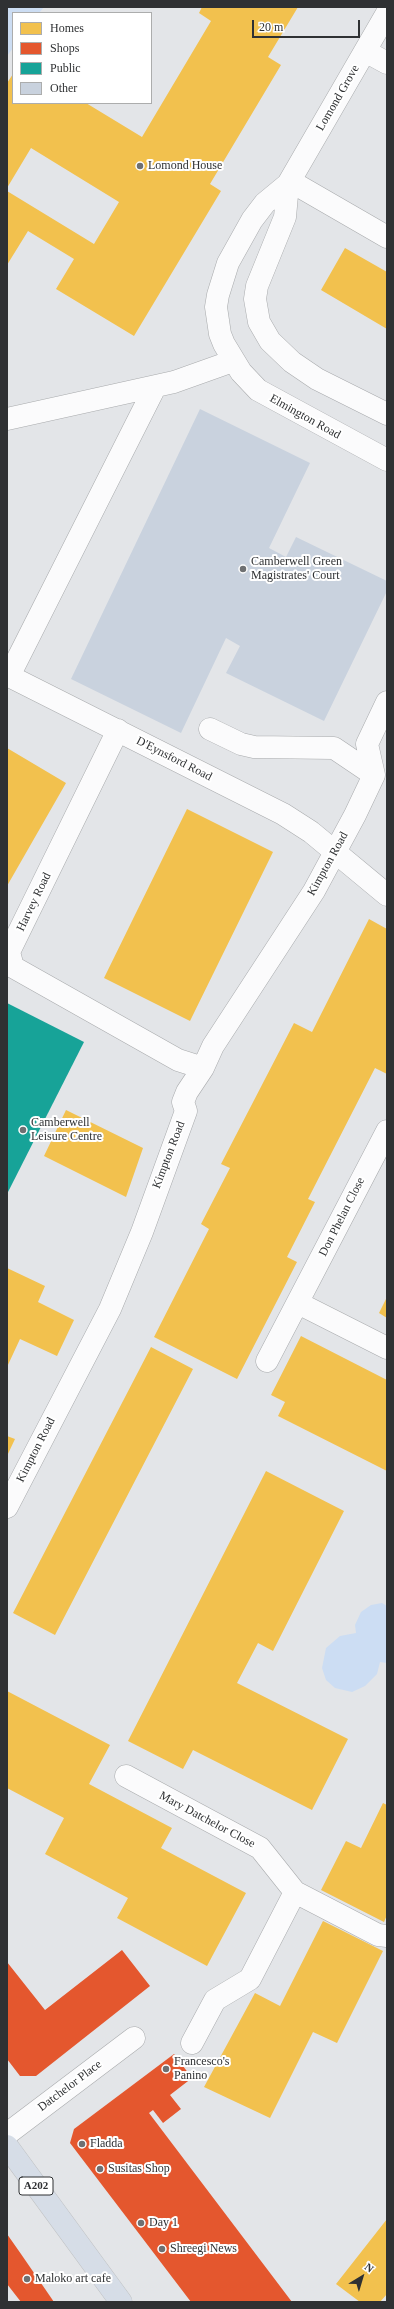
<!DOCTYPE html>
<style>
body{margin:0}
#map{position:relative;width:394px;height:2309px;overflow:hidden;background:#e3e5e8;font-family:"Times New Roman",serif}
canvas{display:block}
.frame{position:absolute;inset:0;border:8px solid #2f3133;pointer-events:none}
.legend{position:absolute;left:12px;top:12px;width:140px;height:92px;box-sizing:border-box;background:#fff;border:1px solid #acadad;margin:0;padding:5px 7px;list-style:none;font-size:12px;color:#2f3133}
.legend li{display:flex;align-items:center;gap:8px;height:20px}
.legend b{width:20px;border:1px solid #acadad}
.north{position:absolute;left:342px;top:2257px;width:40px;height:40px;-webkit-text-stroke:3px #fff;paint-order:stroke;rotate:38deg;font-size:11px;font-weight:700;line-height:16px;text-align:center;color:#2f3133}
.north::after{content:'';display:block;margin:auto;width:14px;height:18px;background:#2f3133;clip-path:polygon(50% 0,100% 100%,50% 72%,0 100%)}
.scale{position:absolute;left:252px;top:20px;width:108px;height:18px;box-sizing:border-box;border:2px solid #2f3133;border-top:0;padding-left:5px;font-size:12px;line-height:14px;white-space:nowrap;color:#2f3133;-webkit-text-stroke:3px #fff;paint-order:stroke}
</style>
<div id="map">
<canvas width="394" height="2309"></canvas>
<div class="frame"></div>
<ul class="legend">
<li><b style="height:11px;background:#f2c14e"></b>Homes</li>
<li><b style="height:11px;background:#e4572e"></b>Shops</li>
<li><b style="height:11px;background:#17a398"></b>Public</li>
<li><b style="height:11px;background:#c9d2de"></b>Other</li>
</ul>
<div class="north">N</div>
<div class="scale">20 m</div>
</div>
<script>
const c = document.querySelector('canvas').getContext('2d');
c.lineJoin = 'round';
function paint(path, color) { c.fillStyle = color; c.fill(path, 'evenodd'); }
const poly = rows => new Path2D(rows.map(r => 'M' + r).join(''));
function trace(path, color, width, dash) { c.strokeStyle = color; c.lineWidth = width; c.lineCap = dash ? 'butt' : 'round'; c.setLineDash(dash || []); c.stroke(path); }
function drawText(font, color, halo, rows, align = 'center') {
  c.font = font + ' "Times New Roman",serif'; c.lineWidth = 4; c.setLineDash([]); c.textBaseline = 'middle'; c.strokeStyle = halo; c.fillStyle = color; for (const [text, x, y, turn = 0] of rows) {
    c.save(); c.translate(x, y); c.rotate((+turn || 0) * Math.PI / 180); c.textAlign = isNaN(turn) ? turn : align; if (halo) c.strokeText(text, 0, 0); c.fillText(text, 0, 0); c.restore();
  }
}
paint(poly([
 [7,7,44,7,39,13,13,13,13,48,7,56],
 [382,1603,387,1606,387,1663,380,1662,377,1674,365,1686,352,1692,335,1688,326,1680,322,1668,326,1648,340,1636,356,1633,355,1625,361,1612,371,1605]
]), '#ccddf3');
paint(poly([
 [202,7,298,7,268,57,281,65,210,184,221,191,134,336,56,289,74,259,28,231,7,265,7,191,94,244,119,202,31,148,7,188,7,83,13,74,13,103,86,103,142,137,211,21,199,13],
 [345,248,387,272,387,329,321,290],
 [7,748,66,783,7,886],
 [187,809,273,852,190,1021,104,978],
 [369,919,387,929,387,1074,375,1068,308,1199,315,1202,287,1257,297,1262,237,1379,154,1337,209,1229,201,1224,230,1168,221,1164,294,1023,312,1032],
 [66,1110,143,1148,126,1197,44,1156],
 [7,1268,45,1286,38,1302,74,1320,57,1356,20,1339,7,1367],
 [387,1297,387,1318,379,1313],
 [301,1336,387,1380,387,1471,278,1416,285,1402,271,1395],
 [151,1347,193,1369,55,1635,13,1613],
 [7,1436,15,1439,7,1456],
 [266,1471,344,1511,273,1651,258,1643,237,1683,348,1739,312,1810,193,1750,183,1769,128,1741],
 [7,1691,110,1745,89,1784,172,1828,161,1848,246,1893,207,1966,117,1918,128,1898,45,1854,64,1818,7,1788],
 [383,1803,387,1805,387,1915,384,1922,321,1890,346,1841,361,1848],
 [323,1921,383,1951,337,2043,313,2032,270,2118,204,2087,255,1993,280,2006],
 [387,2219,387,2294,380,2302,360,2302,336,2284]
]), '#f2c14e');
paint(poly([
 [122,1950,150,1986,36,2076,20,2076,7,2059,7,1962,45,2010],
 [174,2054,192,2078,170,2095,181,2109,163,2123,153,2110,149,2113,292,2302,191,2302,70,2143,74,2129],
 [7,2234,21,2254,54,2302,21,2302,7,2284]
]), '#e4572e');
paint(poly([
 [7,1003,84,1042,7,1194]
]), '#17a398');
paint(poly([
 [200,409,310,463,269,548,286,557,296,537,387,581,387,591,324,721,226,673,240,646,226,638,181,733,71,679]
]), '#c9d2de');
const minor = poly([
 [387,13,288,184,265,203,252,220,228,263,218,295,216,307,220,334,224,344,241,372,258,390,387,460],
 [365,51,387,63],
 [290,181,387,237],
 [288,184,285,217,257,286,255,299,259,322,270,341,292,362,317,379,387,414],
 [7,419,174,382,233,361],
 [7,675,283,814,311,832,387,895],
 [9,676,155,387],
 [210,729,241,744,254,747,334,748,374,775],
 [118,730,9,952,13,967,178,1060,203,1068],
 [298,1303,387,1348],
 [267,1361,387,1131],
 [7,1507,110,1309,142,1232,186,1111,183,1102,187,1092,203,1068,213,1046,314,891,355,815,374,775,367,744,387,702],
 [126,1776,260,1848,295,1892,378,1935,387,1936],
 [192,2043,215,2000,250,1979,295,1892],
 [7,2134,134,2038]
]);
const highway = poly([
 [7,2146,121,2302]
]);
trace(minor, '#a8aaac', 23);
trace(highway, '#bfc1c3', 23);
trace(minor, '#fbfbfc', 22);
trace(highway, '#d6dde7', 22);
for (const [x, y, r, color] of [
 [140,166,4,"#6e7072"],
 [243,569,4,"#6e7072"],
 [23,1130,4,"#6e7072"],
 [166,2069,4,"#6e7072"],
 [82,2144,4,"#6e7072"],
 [100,2169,4,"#6e7072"],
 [141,2223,4,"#6e7072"],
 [162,2249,4,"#6e7072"],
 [27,2279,4,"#6e7072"]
]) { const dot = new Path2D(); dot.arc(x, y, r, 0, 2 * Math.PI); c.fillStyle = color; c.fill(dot); trace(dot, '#fff', 1.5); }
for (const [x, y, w] of [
 [36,2186,34]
]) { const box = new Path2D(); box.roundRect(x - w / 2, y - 9, w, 18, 3); c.fillStyle = '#fff'; c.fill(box); trace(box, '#2f3133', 1); }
drawText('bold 11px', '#2f3133', null, [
 ["A202",36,2186]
]);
drawText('12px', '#2f3133', '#fff', [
 ["Lomond Grove",338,98,-60],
 ["Elmington Road",305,417,29],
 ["D'Eynsford Road",174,759,27],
 ["Kimpton Road",328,864,-61],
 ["Harvey Road",34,902,-64],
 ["Kimpton Road",169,1155,-69],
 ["Don Phelan Close",342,1217,-63],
 ["Kimpton Road",36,1450,-63],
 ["Mary Datchelor Close",207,1820,28],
 ["Datchelor Place",70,2086,-37]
]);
drawText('12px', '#2f3133', '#fff', [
 ["Lomond House",148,166],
 ["Camberwell Green",251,562],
 ["Magistrates' Court",251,576],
 ["Camberwell",31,1123],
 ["Leisure Centre",31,1137],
 ["Francesco's",174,2062],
 ["Panino",174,2076],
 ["Fladda",90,2144],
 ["Susitas Shop",108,2169],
 ["Day 1",149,2223],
 ["Shreegi News",170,2249],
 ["Maloko art cafe",35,2279]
], 'left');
</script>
